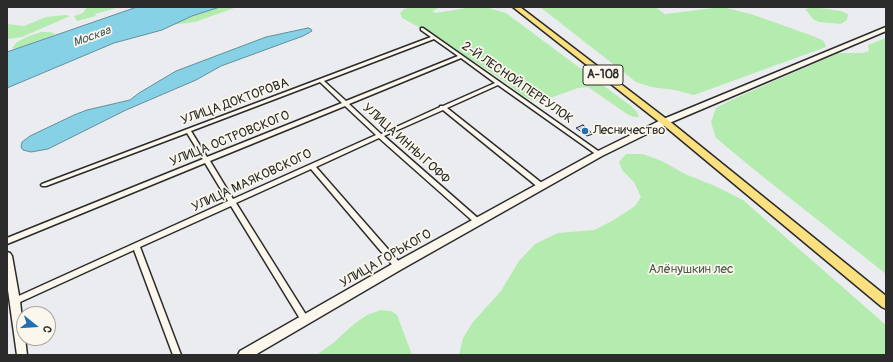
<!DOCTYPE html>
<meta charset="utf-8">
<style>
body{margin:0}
#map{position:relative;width:893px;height:362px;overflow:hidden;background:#ebecf0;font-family:Pangolin,sans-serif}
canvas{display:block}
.frame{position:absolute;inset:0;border:8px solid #2b2b2b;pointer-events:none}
.north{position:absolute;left:16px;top:306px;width:40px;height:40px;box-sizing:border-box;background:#fbf7ec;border:1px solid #a8a59f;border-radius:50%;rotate:107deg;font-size:11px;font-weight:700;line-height:16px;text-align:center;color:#2b2b2b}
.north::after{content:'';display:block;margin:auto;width:14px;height:18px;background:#1f6fb2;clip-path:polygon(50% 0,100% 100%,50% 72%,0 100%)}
</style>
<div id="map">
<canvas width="893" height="362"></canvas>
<div class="frame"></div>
<div class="north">С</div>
</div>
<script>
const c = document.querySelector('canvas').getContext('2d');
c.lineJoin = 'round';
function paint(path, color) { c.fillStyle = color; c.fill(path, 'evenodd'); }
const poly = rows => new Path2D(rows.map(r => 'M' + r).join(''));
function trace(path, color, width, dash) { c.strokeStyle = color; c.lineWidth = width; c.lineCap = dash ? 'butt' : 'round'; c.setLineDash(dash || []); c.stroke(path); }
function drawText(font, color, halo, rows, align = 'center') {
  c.font = font + ' Pangolin,sans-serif'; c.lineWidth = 3.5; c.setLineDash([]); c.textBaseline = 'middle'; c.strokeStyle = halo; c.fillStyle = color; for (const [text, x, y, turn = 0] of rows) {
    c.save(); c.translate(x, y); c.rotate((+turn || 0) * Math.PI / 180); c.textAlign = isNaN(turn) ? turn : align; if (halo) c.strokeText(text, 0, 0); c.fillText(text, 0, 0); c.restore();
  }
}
paint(poly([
 [87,7,120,7,95,14,96,16,77,21,74,16,83,13],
 [220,7,237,7,195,22,171,25,192,16],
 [412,7,440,7,432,11,436,13,472,7,485,7,506,13,631,106,637,112,639,117,634,117,627,114,588,87,578,88,542,101,533,101,523,96,507,83,432,34,402,18,400,13,404,9],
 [540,7,655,7,665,14,722,7,751,14,813,36,824,41,826,47,694,95,675,90,651,87,636,82],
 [813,7,841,11,848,14,847,20,841,24,819,22,813,19,805,9],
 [66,15,70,16,22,37,7,39,7,24,24,26,46,17],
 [48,32,54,33,54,35,15,49,12,48,17,42,29,36,41,32],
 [886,38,886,274,757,172,716,138,711,122,716,108,731,100,838,53,863,53,869,51,868,45],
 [626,154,643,154,664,162,685,174,715,186,743,200,886,325,886,355,459,355,463,338,473,322,501,291,519,261,535,244,558,233,594,230,612,221,635,206,641,197,634,182,622,170,619,162],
 [381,310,391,311,397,315,412,355,316,355,332,344,354,324,367,315]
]), '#b4ecaf');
const water = poly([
 [137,7,220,7,192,16,162,30,114,43,7,88,7,52,137,7],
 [308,28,311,29,312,31,303,36,221,66,196,80,126,110,48,149,31,152,23,150,21,147,22,142,30,136,74,115,87,110,130,100,139,93,176,71,266,37,308,28]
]);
paint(water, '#86d1e6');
trace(water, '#628f9b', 1);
const building = poly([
 [583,125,593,134,587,136,576,128,583,125]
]);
paint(building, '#c5d3fa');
trace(building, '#2b2b2b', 1);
const minor = poly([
 [421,28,423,28,601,153,602,154,601,155,597,155,498,85,447,108,543,184,544,186,543,188,539,188,443,110,384,136,480,220,481,222,480,224,476,224,379,138,316,167,401,264,402,266,401,268,398,269,395,268,311,169,236,203,308,318,309,320,308,322,305,324,302,322,231,206,140,247,181,355,173,355,134,250,18,303,15,304,12,303,11,301,12,299,228,201,205,163,7,244,7,238,203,159,187,133,46,186,42,186,41,185,42,184,431,37,421,30,421,28],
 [434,39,458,56,346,101,324,81,434,39],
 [461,58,495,83,443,106,440,106,440,107,381,134,349,104,461,58],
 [320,82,342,103,207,157,191,131,320,82],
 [345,106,376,135,233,199,210,161,345,106]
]);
const tertiary = poly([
 [7,252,10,253,12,256,20,301,24,338,25,338,27,355,17,355,7,283,7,252]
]);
const secondary = poly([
 [886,27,886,31,667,124,602,156,402,269,255,355,238,355,240,351,394,263,596,152,661,120,886,27]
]);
const trunk = poly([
 [513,7,520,7,673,124,886,296,886,309,882,307,667,128,513,7]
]);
trace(minor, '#2b2b2b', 3);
trace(tertiary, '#2b2b2b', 3);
trace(secondary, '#2b2b2b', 3);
trace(trunk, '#2b2b2b', 3);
paint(minor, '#fbf7ec');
paint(tertiary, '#fbf7ec');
paint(secondary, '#fbf7ec');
paint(trunk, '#fbe080');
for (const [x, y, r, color] of [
 [585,131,4,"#1f6fb2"]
]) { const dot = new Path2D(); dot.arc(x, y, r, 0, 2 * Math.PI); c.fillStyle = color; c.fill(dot); trace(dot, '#fbf7ec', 1.5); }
drawText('italic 12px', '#465d63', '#fbf7ec', [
 ["Москва",92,37,-20]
]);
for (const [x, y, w] of [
 [603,75,40]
]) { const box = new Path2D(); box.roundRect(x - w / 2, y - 10, w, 20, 3); c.fillStyle = '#fbf7ec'; c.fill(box); trace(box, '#2b2b2b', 1); }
drawText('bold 12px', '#2b2b2b', null, [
 ["А-108",603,75]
]);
drawText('13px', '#2b2b2b', '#fbf7ec', [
 ["2-Й ЛЕСНОЙ ПЕРЕУЛОК",517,83,35],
 ["УЛИЦА ДОКТОРОВА",235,102,-20],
 ["УЛИЦА ОСТРОВСКОГО",230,139,-22],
 ["УЛИЦА ИННЫ ГОФФ",406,144,42],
 ["УЛИЦА МАЯКОВСКОГО",252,181,-25],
 ["УЛИЦА ГОРЬКОГО",386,259,-30]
]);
drawText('13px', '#2b2b2b', '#fbf7ec', [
 ["Лесничество",593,131]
], 'left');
drawText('13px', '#4d5b4c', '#fbf7ec', [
 ["Алёнушкин лес",691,270]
]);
</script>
